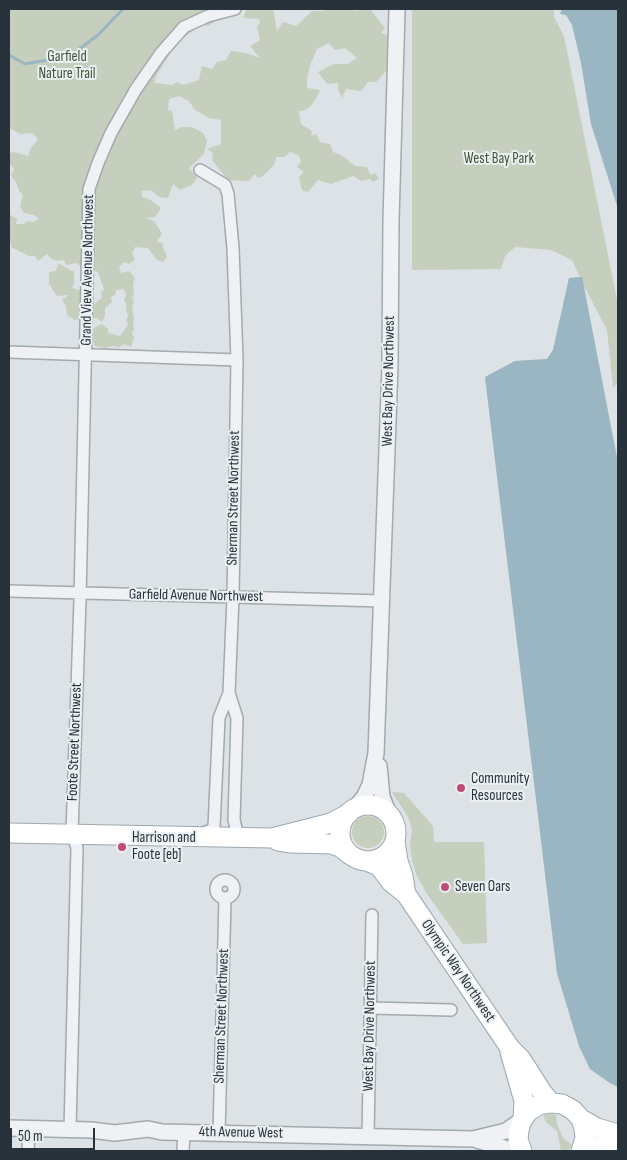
<!DOCTYPE html>
<style>
body{margin:0}
#map{position:relative;width:627px;height:1160px;overflow:hidden;background:#dce2e5;font-family:"Sofia Sans Condensed",sans-serif}
canvas{display:block}
.frame{position:absolute;inset:0;border:10px solid #28323a;pointer-events:none}
.scale{position:absolute;left:10px;top:1128px;width:85px;height:22px;box-sizing:border-box;border:2px solid #28323a;border-top:0;padding-left:6px;font-size:15px;line-height:18px;white-space:nowrap;color:#28323a;-webkit-text-stroke:4px #ebf0f3;paint-order:stroke}
</style>
<div id="map">
<canvas width="627" height="1160"></canvas>
<div class="frame"></div>
<div class="scale">50 m</div>
</div>
<script>
const c = document.querySelector('canvas').getContext('2d');
c.lineJoin = 'round';
function paint(path, color) { c.fillStyle = color; c.fill(path, 'evenodd'); }
const poly = rows => new Path2D(rows.map(r => 'M' + r).join(''));
function trace(path, color, width, dash) { c.strokeStyle = color; c.lineWidth = width; c.lineCap = dash ? 'butt' : 'round'; c.setLineDash(dash || []); c.stroke(path); }
function drawText(font, color, halo, rows, align = 'center') {
  c.font = font + ' "Sofia Sans Condensed",sans-serif'; c.lineWidth = 4; c.setLineDash([]); c.textBaseline = 'middle'; c.strokeStyle = halo; c.fillStyle = color; for (const [text, x, y, turn = 0] of rows) {
    c.save(); c.translate(x, y); c.rotate((+turn || 0) * Math.PI / 180); c.textAlign = isNaN(turn) ? turn : align; if (halo) c.strokeText(text, 0, 0); c.fillText(text, 0, 0); c.restore();
  }
}
paint(poly([
 [9,9,240,9,236,12,218,19,208,26,198,22,192,32,184,37,178,42,172,43,169,56,157,74,154,83,172,85,177,82,183,85,199,80,202,66,212,69,217,62,226,60,231,51,246,53,260,58,250,46,260,40,257,26,260,23,259,19,243,18,247,9,273,9,277,31,283,22,296,26,312,11,325,11,326,9,353,9,355,11,370,9,385,28,381,33,391,37,389,68,376,82,368,82,361,91,346,89,342,98,338,90,338,83,327,84,318,72,334,64,348,64,357,58,345,48,335,50,329,43,317,49,310,65,307,80,307,88,320,90,316,99,310,107,303,111,298,111,299,112,301,124,312,131,311,136,316,134,320,142,330,144,333,152,341,155,355,166,367,167,370,175,375,173,379,179,373,182,370,179,361,181,353,176,331,184,318,180,308,192,302,190,299,177,304,172,297,167,301,162,299,156,290,152,285,157,276,157,274,165,263,176,258,178,255,174,249,181,228,180,212,160,213,153,207,149,221,144,221,120,209,118,195,110,189,101,179,96,169,99,168,110,172,111,175,130,181,127,192,127,203,133,207,141,204,154,189,168,197,177,192,185,180,190,173,184,168,198,159,197,151,190,142,191,142,197,149,199,161,208,155,217,146,218,155,222,162,234,157,241,163,244,163,248,167,257,163,262,157,260,148,248,135,247,132,253,135,260,129,264,124,262,119,267,121,273,129,271,135,278,133,284,134,294,132,298,134,300,132,308,134,318,133,322,134,329,132,333,134,338,131,347,124,344,119,347,112,346,105,348,95,346,92,340,91,330,96,327,102,324,108,329,108,333,120,336,128,325,126,320,128,316,126,309,127,305,124,300,126,294,123,289,116,290,115,295,111,297,112,302,105,308,105,316,102,322,97,318,75,320,67,315,66,306,62,300,69,295,57,296,49,284,49,272,56,271,58,263,74,272,74,283,72,288,82,291,92,306,102,298,101,293,104,289,98,272,82,267,76,263,66,265,64,260,57,261,50,258,47,254,38,261,35,256,29,256,11,247,9,231,9,214,17,219,16,224,24,224,27,221,33,222,39,219,34,215,24,213,20,206,23,195,19,191,16,182,11,176,14,168,9,164,9,153,14,152,28,156,31,148,38,139,32,133,20,134,9,128],
 [412,9,554,9,554,17,564,36,618,305,618,384,613,387,607,330,584,286,618,463,618,1087,610,1083,590,1069,579,1046,557,973,485,377,515,361,547,359,553,350,569,278,580,277,572,260,551,250,515,247,505,256,501,269,412,270],
 [392,792,404,793,433,826,434,842,484,842,487,943,463,944,427,894,416,874,412,860,410,845,412,829,408,817],
 '352 832a16 16 0 1 1 32 0a16 16 0 1 1-32 0Z',
 [547,1114,556,1115,557,1124,563,1138,572,1145,568,1151,561,1151,557,1131,547,1123,543,1116]
]), '#c6cebe');
paint(poly([
 [562,9,618,9,618,209,591,124,581,63,572,25,566,15,560,14],
 [582,277,618,463,618,1087,610,1083,590,1069,579,1046,557,973,485,377,515,361,547,359,553,350,569,278]
]), '#9ab6c2');
trace(poly([
 [9,55,25,64,54,59,74,53,98,35,123,9]
]), '#9ab6c2', 3);
const minor = poly([
 [200,170,225,185,228,194,233,248,237,360,233,597,229,693,237,718,234,820,237,832,243,838],
 [9,352,237,360],
 [9,591,383,601],
 [201,834,211,830,214,827,219,718,229,693],
 '216 889a9 9 0 1 1 18 0a9 9 0 1 1-18 0Z',
 [372,1008,451,1010],
 [70,1129,77,848,72,833,80,600,89,189,98,163,111,133,136,89,161,53,184,27,208,16,235,9],
 [219,1133,225,899],
 [368,1136,372,915],
 [28,1151,29,1128],
 [183,1151,184,1132]
]);
const tertiary = poly([
 [379,766,382,797,389,814],
 [355,808,364,797,370,785,376,753,390,366,391,221,397,9],
 [9,1128,91,1130,115,1133,148,1129,162,1132,473,1139,506,1131,522,1120],
 [477,1140,514,1151]
]);
const primary = poly([
 '340 833a28 28 0 1 1 56 0a28 28 0 1 1-56 0Z',
 [9,833,272,838,331,823,348,814],
 [278,841,292,843,331,844,340,847,349,854],
 [395,841,398,861,403,876,406,894],
 [366,861,379,866,391,882,406,894,510,1048,521,1059,542,1092,551,1103],
 [510,1052,524,1101,523,1119],
 [581,1119,597,1128,618,1134],
 [522,1151,518,1140,519,1130,522,1120,529,1111,539,1105,551,1103,562,1104,573,1110,581,1119,584,1128,585,1138,581,1151],
 [585,1151,601,1146,618,1144]
]);
trace(minor, '#a2aaae', 14);
trace(tertiary, '#a2aaae', 18);
trace(primary, '#9da8af', 21);
trace(minor, '#eff1f4', 11);
trace(tertiary, '#eff1f4', 15);
trace(primary, '#fff', 19);
for (const [x, y, r, color] of [
 [461,788,5,"#bf4c77"],
 [122,847,5,"#bf4c77"],
 [445,887,5,"#bf4c77"]
]) { const dot = new Path2D(); dot.arc(x, y, r, 0, 2 * Math.PI); c.fillStyle = color; c.fill(dot); trace(dot, '#ebf0f3', 2); }
drawText('15px', '#425436', '#ebf0f3', [
 ["Garfield",67,57],
 ["Nature Trail",67,74],
 ["West Bay Park",499,159]
]);
drawText('15px', '#28323a', '#ebf0f3', [
 ["Grand View Avenue Northwest",88,270,-89],
 ["West Bay Drive Northwest",389,381,-89],
 ["Sherman Street Northwest",234,498,-89],
 ["Garfield Avenue Northwest",196,596,1],
 ["Foote Street Northwest",75,742,-88],
 ["Olympic Way Northwest",458,971,56],
 ["Sherman Street Northwest",222,1016,-88],
 ["West Bay Drive Northwest",370,1026,-89],
 ["4th Avenue West",241,1133,1]
]);
drawText('15px', '#28323a', '#ebf0f3', [
 ["Community",471,779],
 ["Resources",471,796],
 ["Harrison and",132,838],
 ["Foote [eb]",132,855],
 ["Seven Oars",455,887]
], 'left');
</script>
